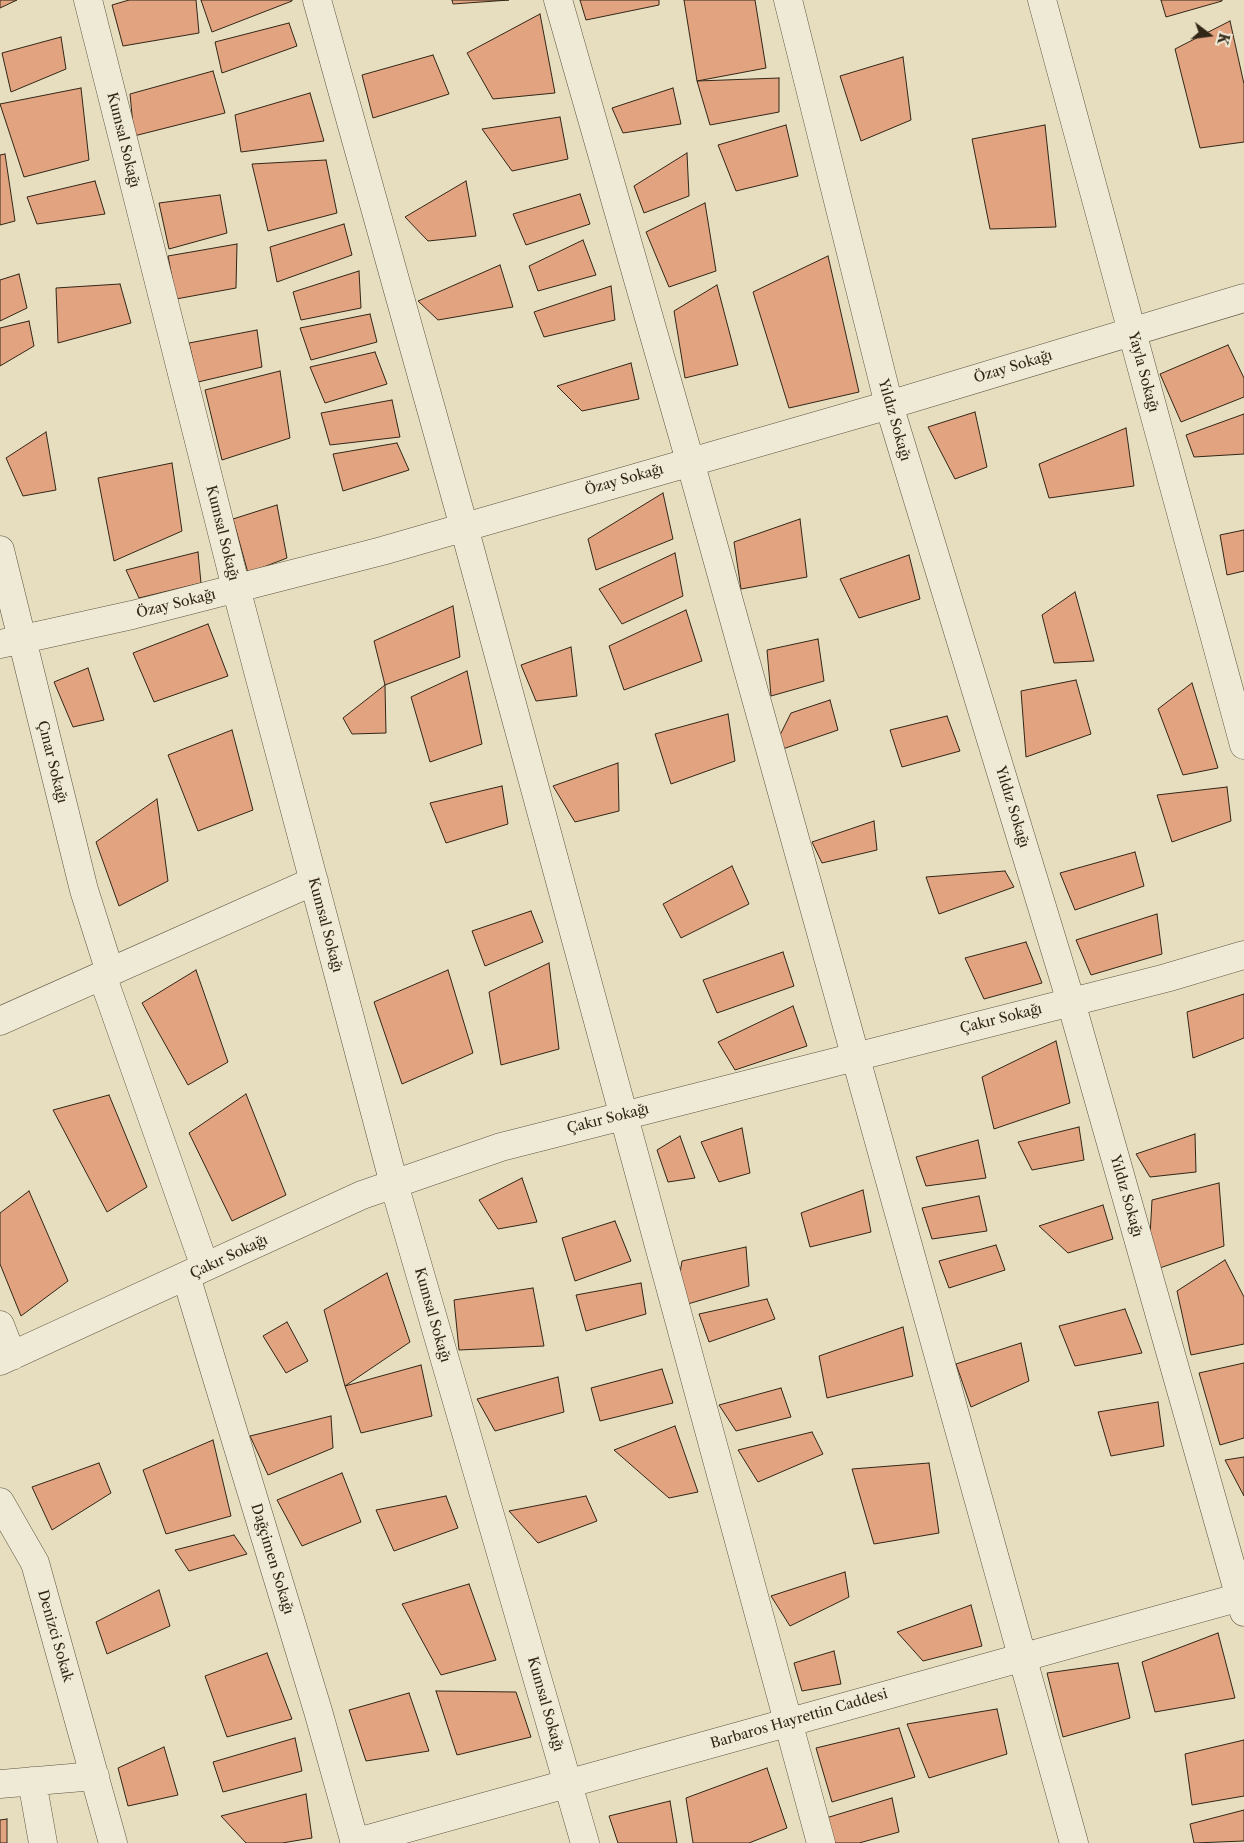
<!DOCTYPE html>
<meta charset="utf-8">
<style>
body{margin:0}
#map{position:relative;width:1244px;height:1843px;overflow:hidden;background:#e7dec0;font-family:"Libre Caslon Text",serif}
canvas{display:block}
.north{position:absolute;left:1184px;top:10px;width:50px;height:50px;-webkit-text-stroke:4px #efead6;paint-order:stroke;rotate:105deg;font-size:14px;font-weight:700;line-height:20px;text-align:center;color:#322616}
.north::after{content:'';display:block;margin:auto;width:18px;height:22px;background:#322616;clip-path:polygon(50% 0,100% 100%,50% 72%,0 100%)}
</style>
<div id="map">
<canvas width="1244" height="1843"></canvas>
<div class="north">K</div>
</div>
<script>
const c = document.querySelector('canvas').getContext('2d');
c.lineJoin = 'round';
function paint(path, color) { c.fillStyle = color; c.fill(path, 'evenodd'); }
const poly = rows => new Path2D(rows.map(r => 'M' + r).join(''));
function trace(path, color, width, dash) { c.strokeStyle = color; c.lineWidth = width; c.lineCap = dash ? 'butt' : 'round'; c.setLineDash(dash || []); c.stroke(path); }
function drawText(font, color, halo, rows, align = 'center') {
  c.font = font + ' "Libre Caslon Text",serif'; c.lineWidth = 5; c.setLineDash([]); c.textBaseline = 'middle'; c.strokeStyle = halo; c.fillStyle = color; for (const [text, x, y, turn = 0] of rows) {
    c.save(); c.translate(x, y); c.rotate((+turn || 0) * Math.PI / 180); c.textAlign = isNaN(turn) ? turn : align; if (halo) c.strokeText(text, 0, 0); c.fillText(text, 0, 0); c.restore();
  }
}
const building = poly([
 [0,0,17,0,0,8,0,0],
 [129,0,196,0,199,33,123,46,112,5,129,0],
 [201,0,292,0,292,1,212,32,201,0],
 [452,0,509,0,453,4,452,0],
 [580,0,659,0,659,5,586,20,580,0],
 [684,0,755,0,766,68,697,81,684,0],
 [1161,0,1222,0,1222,1,1166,17,1161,0],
 [540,14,555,93,493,99,467,53,540,14],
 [1230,21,1244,84,1244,142,1200,148,1175,49,1230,21],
 [289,23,297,46,222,73,215,42,289,23],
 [61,37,66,69,11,92,2,53,61,37],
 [433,55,449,94,373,118,362,75,433,55],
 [903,57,911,120,861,141,840,76,903,57],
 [213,71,225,113,134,136,130,94,213,71],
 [779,78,779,112,710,125,697,81,779,78],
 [81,88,89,160,24,177,0,104,81,88],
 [673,88,681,124,623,133,612,108,673,88],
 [310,93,324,141,241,152,235,115,310,93],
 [560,117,568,159,512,171,482,129,560,117],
 [786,125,798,176,736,191,718,145,786,125],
 [1045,125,1056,227,990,229,972,139,1045,125],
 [687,153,689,196,644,213,634,186,687,153],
 [5,154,15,221,0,225,0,155,5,154],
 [326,160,337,213,268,231,252,164,326,160],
 [95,181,105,214,37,224,27,197,95,181],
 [466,181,476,236,428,241,405,217,466,181],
 [580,194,590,224,526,245,513,214,580,194],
 [220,195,227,233,169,249,159,203,220,195],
 [705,203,716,271,669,287,646,232,705,203],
 [344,224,352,255,277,282,270,247,344,224],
 [583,240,596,275,538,291,529,266,583,240],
 [237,244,236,288,176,299,168,256,237,244],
 [828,256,859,392,789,408,753,292,828,256],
 [500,265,513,307,438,320,418,301,500,265],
 [359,271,361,308,301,320,293,292,359,271],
 [19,274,27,308,0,321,0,280,19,274],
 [120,284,131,323,58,343,56,288,120,284],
 [717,285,738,365,685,378,674,311,717,285],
 [611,286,615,320,544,337,534,312,611,286],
 [370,314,377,342,311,360,300,328,370,314],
 [29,321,34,346,0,366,0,328,29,321],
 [257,330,262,367,198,382,189,343,257,330],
 [1228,345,1244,378,1244,397,1181,422,1160,374,1228,345],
 [375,352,387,384,325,403,310,367,375,352],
 [631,363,639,399,582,411,557,386,631,363],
 [280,371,290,438,222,460,205,390,280,371],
 [392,400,400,437,330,445,321,413,392,400],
 [975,412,987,467,955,479,928,427,975,412],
 [1244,414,1244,454,1194,457,1186,435,1244,414],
 [1126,428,1134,486,1049,498,1039,464,1126,428],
 [46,432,56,490,23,496,6,458,46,432],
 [397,443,409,470,343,491,333,454,397,443],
 [172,463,182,531,114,561,98,478,172,463],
 [663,493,673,539,596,570,588,539,663,493],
 [277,505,287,558,248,573,233,519,277,505],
 [800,519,807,577,741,589,734,542,800,519],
 [1244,530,1244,571,1227,575,1220,535,1244,530],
 [198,552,201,583,139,598,126,570,198,552],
 [675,553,683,596,622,624,599,589,675,553],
 [909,555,920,599,859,618,840,579,909,555],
 [1075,592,1094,661,1054,663,1042,615,1075,592],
 [453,606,460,657,385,685,374,641,453,606],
 [686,610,702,661,624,690,609,646,686,610],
 [208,624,228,676,154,702,133,653,208,624],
 [818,639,824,681,771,696,767,650,818,639],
 [571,647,577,696,536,701,521,665,571,647],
 [88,668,104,720,73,727,54,682,88,668],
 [467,671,482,744,430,762,411,697,467,671],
 [1076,680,1091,734,1026,757,1021,691,1076,680],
 [1192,683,1218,768,1183,775,1158,709,1192,683],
 [385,685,386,733,352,734,343,718,385,685],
 [830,700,838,730,771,753,791,713,830,700],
 [728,714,735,761,671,784,655,734,728,714],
 [947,716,960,751,902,767,890,730,947,716],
 [232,730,253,810,198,831,168,755,232,730],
 [618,763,619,811,575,822,553,786,618,763],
 [502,786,508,824,446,843,430,803,502,786],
 [1227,787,1231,821,1172,842,1157,795,1227,787],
 [157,799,168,881,119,906,96,842,157,799],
 [874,821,877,850,822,863,812,842,874,821],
 [1135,852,1144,886,1075,910,1060,873,1135,852],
 [732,866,749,904,681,938,663,904,732,866],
 [1005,871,1014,887,939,914,926,877,1005,871],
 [531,911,543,942,485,966,472,931,531,911],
 [1157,914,1162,954,1091,975,1076,940,1157,914],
 [1026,942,1042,983,984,999,965,958,1026,942],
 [783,952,794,986,717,1013,703,980,783,952],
 [549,963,559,1049,501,1065,489,992,549,963],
 [196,970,228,1062,188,1085,142,1003,196,970],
 [448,970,473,1053,402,1084,374,1002,448,970],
 [1244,994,1244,1038,1193,1058,1187,1012,1244,994],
 [793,1006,807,1046,735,1070,718,1042,793,1006],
 [1056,1041,1070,1103,994,1129,982,1077,1056,1041],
 [246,1094,286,1195,232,1221,189,1133,246,1094],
 [109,1095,147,1187,107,1212,53,1110,109,1095],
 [1079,1127,1084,1160,1032,1170,1018,1142,1079,1127],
 [742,1128,750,1173,719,1182,701,1142,742,1128],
 [1195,1134,1196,1172,1150,1177,1136,1154,1195,1134],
 [680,1136,695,1178,668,1182,657,1150,680,1136],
 [978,1140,986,1178,926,1186,916,1157,978,1140],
 [522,1178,537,1222,498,1229,479,1200,522,1178],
 [1219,1183,1224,1246,1148,1272,1152,1200,1219,1183],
 [863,1190,871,1232,810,1247,801,1213,863,1190],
 [29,1191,68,1281,21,1316,0,1264,0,1213,29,1191],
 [979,1196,987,1231,932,1239,922,1208,979,1196],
 [1103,1205,1113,1239,1068,1253,1039,1226,1103,1205],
 [615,1221,631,1261,575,1281,562,1238,615,1221],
 [996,1245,1005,1270,949,1288,939,1261,996,1245],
 [746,1247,749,1286,674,1308,682,1261,746,1247],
 [1225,1260,1244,1297,1244,1344,1191,1355,1177,1291,1225,1260],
 [387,1273,410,1342,345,1386,324,1310,387,1273],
 [641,1283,646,1314,586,1331,576,1295,641,1283],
 [533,1288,544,1346,459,1350,454,1300,533,1288],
 [767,1299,775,1319,709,1342,699,1314,767,1299],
 [1125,1309,1142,1353,1075,1366,1059,1326,1125,1309],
 [287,1322,308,1361,286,1373,263,1336,287,1322],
 [903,1327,913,1376,827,1398,819,1356,903,1327],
 [1021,1343,1029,1381,971,1407,956,1364,1021,1343],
 [1244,1363,1244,1438,1220,1445,1199,1373,1244,1363],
 [421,1365,432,1416,361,1433,345,1386,421,1365],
 [662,1369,673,1403,600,1421,591,1388,662,1369],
 [558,1377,564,1412,495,1431,477,1399,558,1377],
 [781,1388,791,1417,736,1431,719,1405,781,1388],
 [1158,1402,1164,1446,1111,1456,1098,1412,1158,1402],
 [331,1416,333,1448,268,1475,250,1436,331,1416],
 [675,1426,698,1492,669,1498,614,1450,675,1426],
 [812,1432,823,1454,758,1482,738,1450,812,1432],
 [213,1440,231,1516,166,1534,143,1470,213,1440],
 [1244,1457,1244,1496,1225,1460,1244,1457],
 [99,1463,111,1493,52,1530,32,1487,99,1463],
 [929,1463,939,1533,874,1544,852,1469,929,1463],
 [342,1473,361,1522,302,1546,277,1500,342,1473],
 [446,1496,458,1528,394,1551,376,1510,446,1496],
 [586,1496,597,1521,538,1543,509,1511,586,1496],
 [234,1535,247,1554,189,1571,175,1550,234,1535],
 [845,1572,849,1597,790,1626,771,1596,845,1572],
 [469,1584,496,1660,441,1675,402,1604,469,1584],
 [159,1590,170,1626,107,1654,96,1622,159,1590],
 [971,1605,982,1646,923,1661,897,1632,971,1605],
 [1218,1633,1235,1698,1155,1712,1142,1662,1218,1633],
 [834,1651,841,1684,802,1691,794,1663,834,1651],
 [267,1653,292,1719,227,1737,205,1676,267,1653],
 [1118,1663,1130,1718,1063,1737,1047,1673,1118,1663],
 [436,1691,516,1692,531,1737,457,1755,436,1691],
 [409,1693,429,1751,366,1761,349,1710,409,1693],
 [997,1709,1007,1754,929,1778,907,1724,997,1709],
 [899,1728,915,1777,832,1802,816,1748,899,1728],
 [295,1738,302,1771,223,1792,213,1762,295,1738],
 [1244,1740,1244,1796,1192,1805,1185,1754,1244,1740],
 [164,1747,178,1795,128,1806,118,1768,164,1747],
 [767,1768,787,1828,749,1843,693,1843,686,1798,767,1768],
 [306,1794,312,1838,282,1843,246,1843,221,1816,306,1794],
 [892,1798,899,1832,859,1843,829,1843,826,1818,892,1798],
 [670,1801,677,1843,618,1843,609,1816,670,1801],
 [1244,1810,1244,1841,1194,1843,1190,1824,1244,1810],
 [7,1819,7,1843,0,1843,0,1820,7,1819]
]);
paint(building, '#e2a381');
trace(building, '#322616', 1);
const minor = poly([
 [88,0,236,588,394,1184,585,1843],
 [317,0,464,527,821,1843],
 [558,0,690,461,1074,1843],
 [788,0,889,405,1071,1002,1244,1612],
 [1042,0,1244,745],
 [0,550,84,890,110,972],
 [0,644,132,615,382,551,889,405,1244,298],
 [102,975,205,1267],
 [0,1021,314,881],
 [186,1276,318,1711,355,1843],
 [0,1325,12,1356],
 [0,1361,362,1195,501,1147,1166,978,1244,955],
 [0,1502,35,1563,113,1843],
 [32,1781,43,1843],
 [0,1784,95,1776],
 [354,1843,1244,1596]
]);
trace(minor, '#5f5440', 29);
trace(minor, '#efead6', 28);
drawText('14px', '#322616', '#efead6', [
 ["Kumsal Sokağı",123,140,76],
 ["Özay Sokağı",1013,367,-17],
 ["Yayla Sokağı",1143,372,75],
 ["Yıldız Sokağı",894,420,74],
 ["Özay Sokağı",624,480,-16],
 ["Kumsal Sokağı",222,533,76],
 ["Özay Sokağı",176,604,-14],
 ["Çınar Sokağı",52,762,76],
 ["Yıldız Sokağı",1012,807,73],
 ["Kumsal Sokağı",325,925,75],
 ["Çakır Sokağı",1001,1019,-14],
 ["Çakır Sokağı",608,1119,-14],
 ["Yıldız Sokağı",1126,1196,74],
 ["Çakır Sokağı",229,1257,-25],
 ["Kumsal Sokağı",432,1315,74],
 ["Dağçimen Sokağı",272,1559,73],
 ["Denizci Sokak",55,1636,74],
 ["Kumsal Sokağı",545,1704,74],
 ["Barbaros Hayrettin Caddesi",799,1719,-16]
]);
</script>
